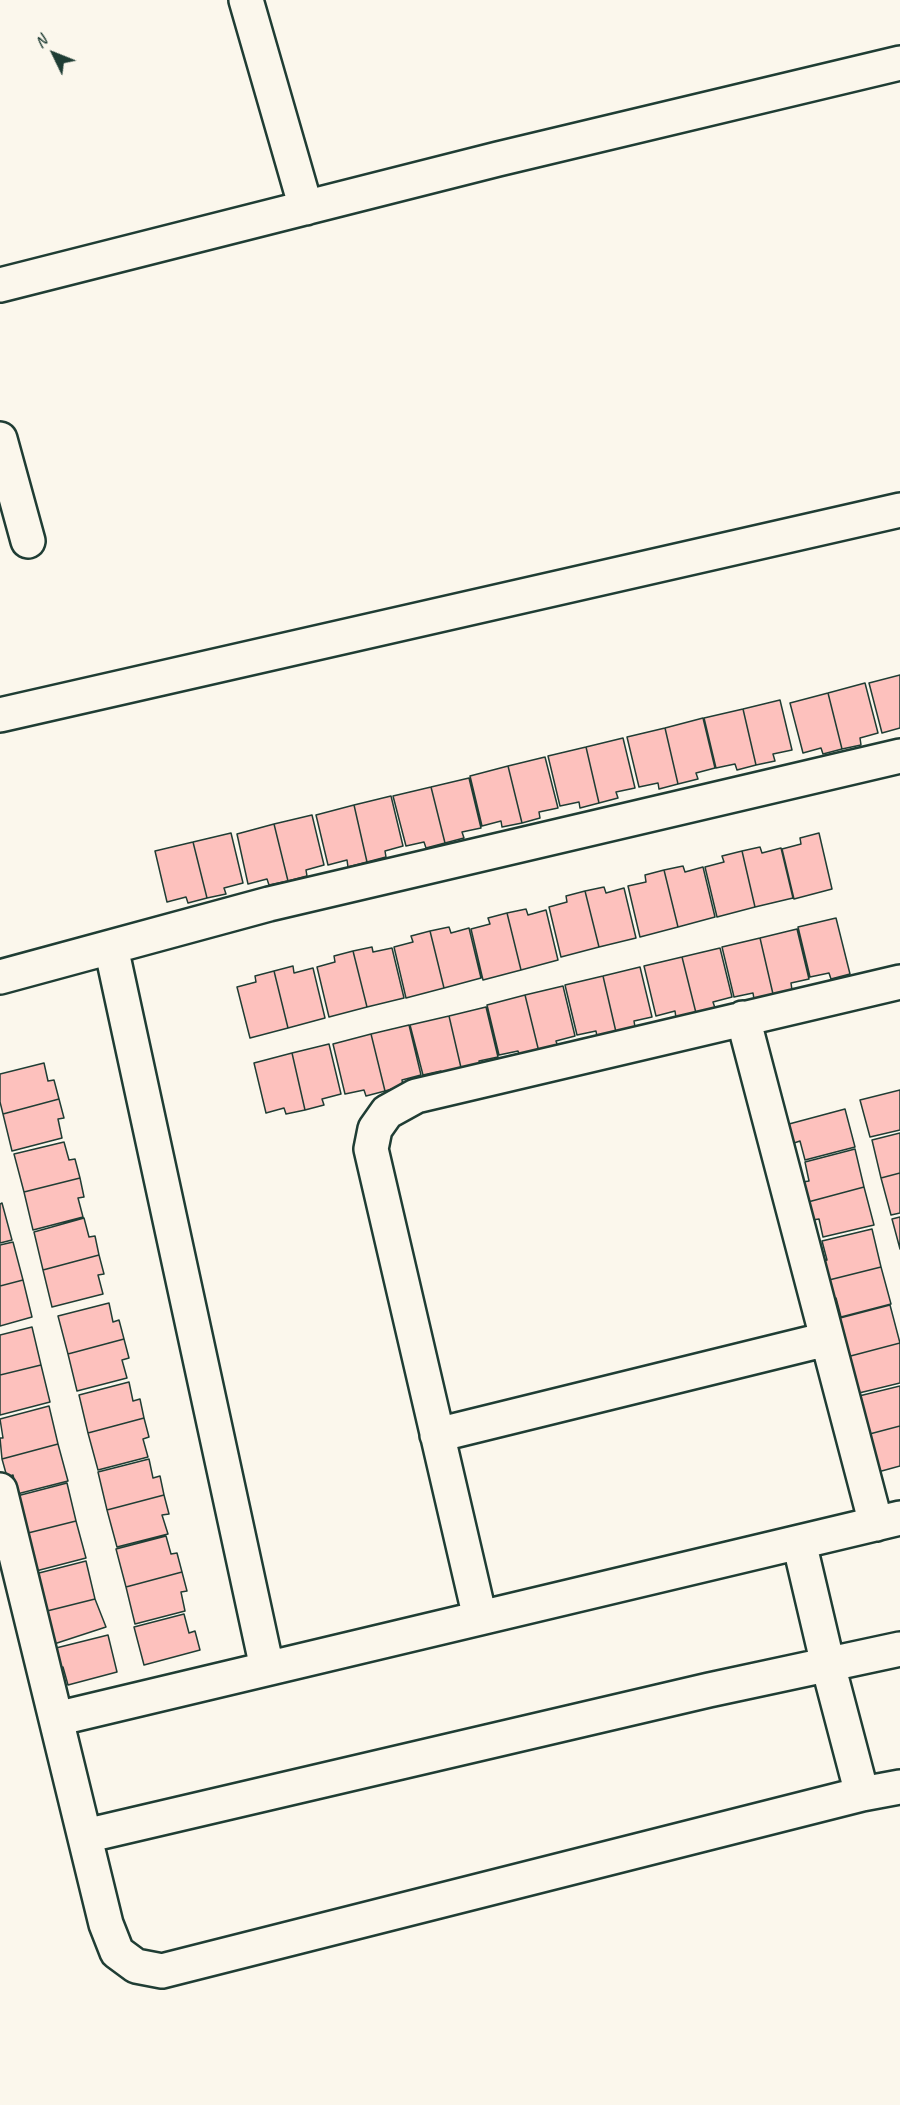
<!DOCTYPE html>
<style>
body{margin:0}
#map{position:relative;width:900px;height:2105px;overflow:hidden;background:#fbf7ec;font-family:Caveat,sans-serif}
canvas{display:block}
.north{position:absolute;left:24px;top:24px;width:60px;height:60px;-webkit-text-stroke:4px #fbf7ec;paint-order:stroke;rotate:313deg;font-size:16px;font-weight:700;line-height:24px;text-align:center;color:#1f3d34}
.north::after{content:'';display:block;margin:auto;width:21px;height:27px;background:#1f3d34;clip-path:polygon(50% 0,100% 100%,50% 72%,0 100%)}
</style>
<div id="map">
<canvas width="900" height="2105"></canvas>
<div class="north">N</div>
</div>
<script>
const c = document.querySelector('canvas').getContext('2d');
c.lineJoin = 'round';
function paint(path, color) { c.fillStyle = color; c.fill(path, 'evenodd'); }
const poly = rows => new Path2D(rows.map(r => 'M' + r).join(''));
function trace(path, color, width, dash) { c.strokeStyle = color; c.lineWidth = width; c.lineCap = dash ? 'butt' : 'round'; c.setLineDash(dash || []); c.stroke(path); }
const building = poly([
 [900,675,900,728,882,733,869,683,900,675],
 [865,683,878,733,860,738,861,745,842,749,828,693,865,683],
 [828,693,842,749,823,754,821,748,803,753,790,703,828,693],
 [780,700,792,750,773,754,775,761,756,765,743,709,780,700],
 [743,709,756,765,737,770,735,764,716,768,704,718,743,709],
 [703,718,715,768,696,773,698,779,678,784,665,728,703,718],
 [665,728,678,784,659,789,658,783,639,787,627,737,665,728],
 [623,738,635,788,616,792,618,798,599,803,586,747,623,738],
 [586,747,599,803,580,808,579,802,560,806,548,756,586,747],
 [545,757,558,808,539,812,540,818,522,823,508,766,545,757],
 [508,766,522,823,502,827,501,821,482,826,470,776,508,766],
 [469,778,481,828,462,832,464,838,445,843,431,787,469,778],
 [431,787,445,843,426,848,424,842,406,846,393,796,431,787],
 [391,796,403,846,385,851,386,857,367,862,354,805,391,796],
 [354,805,367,862,348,867,347,860,328,865,316,815,354,805],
 [312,815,324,865,306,870,307,876,288,881,274,824,312,815],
 [274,824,288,881,269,885,267,879,248,884,237,834,274,824],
 [231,833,243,883,224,888,226,894,207,898,193,842,231,833],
 [819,833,832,889,794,899,782,849,801,844,800,838,819,833],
 [193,842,207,898,188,903,186,897,167,902,155,851,193,842],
 [760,847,762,853,781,848,793,898,755,907,742,851,760,847],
 [742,851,755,907,717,917,705,867,724,862,722,856,742,851],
 [683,866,685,872,703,867,715,917,678,927,664,870,683,866],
 [664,870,678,927,640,937,628,886,646,882,645,875,664,870],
 [604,887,606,893,624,888,636,938,599,947,585,891,604,887],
 [585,891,599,947,561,957,549,907,567,902,566,896,585,891],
 [526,909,528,915,546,910,558,960,521,970,507,913,526,909],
 [507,913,521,970,483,980,471,929,490,924,488,918,507,913],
 [836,918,850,974,831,979,829,973,810,977,798,927,836,918],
 [449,927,451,933,469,928,481,978,444,988,430,931,449,927],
 [797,929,809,979,791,983,792,990,773,994,760,938,797,929],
 [430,931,444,988,406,998,394,947,413,942,411,936,430,931],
 [760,938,773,994,754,999,753,993,734,997,722,947,760,938],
 [372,947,373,952,392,948,404,998,367,1007,353,951,372,947],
 [720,948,732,997,713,1002,715,1008,696,1013,682,957,720,948],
 [353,951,367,1007,329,1017,317,967,335,962,334,956,353,951],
 [682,957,696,1013,676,1018,675,1011,656,1016,644,966,682,957],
 [293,966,294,973,313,968,325,1018,288,1028,274,971,293,966],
 [640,967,652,1017,634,1021,635,1027,616,1032,603,976,640,967],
 [274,971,288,1028,250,1038,237,987,256,982,255,976,274,971],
 [603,976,616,1032,597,1037,596,1031,577,1035,565,985,603,976],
 [563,986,575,1036,556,1041,558,1047,539,1052,525,995,563,986],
 [525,995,539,1052,520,1056,518,1051,499,1055,487,1005,525,995],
 [486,1007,498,1057,479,1061,481,1067,462,1072,449,1016,486,1007],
 [449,1016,462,1072,443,1077,441,1071,423,1075,410,1025,449,1016],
 [409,1025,421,1075,402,1080,403,1086,385,1091,371,1034,409,1025],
 [371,1034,385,1091,366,1096,364,1090,345,1094,333,1044,371,1034],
 [329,1044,341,1094,322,1099,324,1105,305,1110,292,1053,329,1044],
 [292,1053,305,1110,286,1114,284,1108,266,1113,254,1063,292,1053],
 [44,1063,48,1081,54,1080,59,1099,3,1114,0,1102,0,1074,44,1063],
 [900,1090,900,1130,870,1137,860,1100,900,1090],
 [59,1099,64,1118,58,1119,62,1138,12,1151,3,1114,59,1099],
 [845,1109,855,1147,805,1160,800,1141,794,1143,789,1124,845,1109],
 [900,1133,900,1173,881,1178,872,1140,900,1133],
 [64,1142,69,1160,75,1159,80,1178,24,1192,14,1154,64,1142],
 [855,1149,864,1187,808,1202,803,1182,809,1181,805,1162,855,1149],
 [900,1173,900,1213,891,1215,881,1178,900,1173],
 [80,1178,84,1197,78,1198,83,1217,33,1230,24,1192,80,1178],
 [864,1187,874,1225,823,1237,819,1219,813,1220,808,1202,864,1187],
 [2,1203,12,1240,0,1243,0,1204,2,1203],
 [900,1217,900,1249,892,1219,900,1217],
 [84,1218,89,1237,95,1236,99,1255,43,1270,34,1232,84,1218],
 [872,1229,881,1267,825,1281,821,1262,827,1260,822,1241,872,1229],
 [13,1242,23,1280,0,1286,0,1245,13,1242],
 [99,1255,104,1274,98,1275,103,1294,52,1307,43,1270,99,1255],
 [881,1267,891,1304,841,1317,836,1298,830,1300,825,1281,881,1267],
 [23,1280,32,1317,0,1326,0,1286,23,1280],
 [109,1303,113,1322,119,1320,124,1339,68,1354,58,1316,109,1303],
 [890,1305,900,1343,843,1358,838,1338,845,1337,840,1318,890,1305],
 [32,1327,41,1365,0,1375,0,1335,32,1327],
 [124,1339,129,1358,122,1360,127,1378,77,1391,68,1354,124,1339],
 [900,1343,900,1383,859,1393,855,1375,848,1376,843,1358,900,1343],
 [41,1365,50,1402,0,1415,0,1375,41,1365],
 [129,1382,133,1401,140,1399,144,1418,88,1433,79,1395,129,1382],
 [900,1386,900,1426,862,1436,859,1396,900,1386],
 [49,1406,58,1444,2,1459,0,1438,3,1438,0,1419,49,1406],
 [144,1418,149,1437,143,1439,148,1457,98,1470,88,1433,144,1418],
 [900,1426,900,1466,878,1472,862,1436,900,1426],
 [58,1444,68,1481,17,1494,13,1475,7,1477,2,1459,58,1444],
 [149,1459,153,1478,160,1476,164,1495,107,1510,98,1472,149,1459],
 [67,1483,76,1521,20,1535,17,1496,67,1483],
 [164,1495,169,1514,162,1515,168,1534,117,1547,107,1510,164,1495],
 [76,1521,86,1558,36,1571,20,1535,76,1521],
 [166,1536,171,1554,177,1553,182,1572,126,1587,116,1549,166,1536],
 [86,1561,95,1599,39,1613,35,1574,86,1561],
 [182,1572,187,1591,181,1592,185,1611,135,1624,126,1587,182,1572],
 [95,1599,106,1627,54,1644,39,1613,95,1599],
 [184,1614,189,1633,195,1631,200,1650,144,1665,134,1627,184,1614],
 [108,1635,117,1672,68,1685,63,1667,56,1668,52,1649,108,1635]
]);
paint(building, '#fdc1bd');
trace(building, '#1f3d34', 1.5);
const street = poly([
 [246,0,306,208],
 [0,285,498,159,900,63],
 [0,439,28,541],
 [0,715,900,510],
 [111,947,267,1668],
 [0,977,269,904,900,756],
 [743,1018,876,1524],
 [437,1435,827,1339],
 [0,1490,106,1924,117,1952,136,1966,162,1971,862,1794,900,1787],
 [799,1542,828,1665,862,1794],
 [480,1618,371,1149,375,1129,387,1112,416,1096,900,982],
 [56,1719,900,1518],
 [85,1836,709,1690,900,1649]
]);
trace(street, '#1f3d34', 38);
trace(street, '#fbf7ec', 33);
</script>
